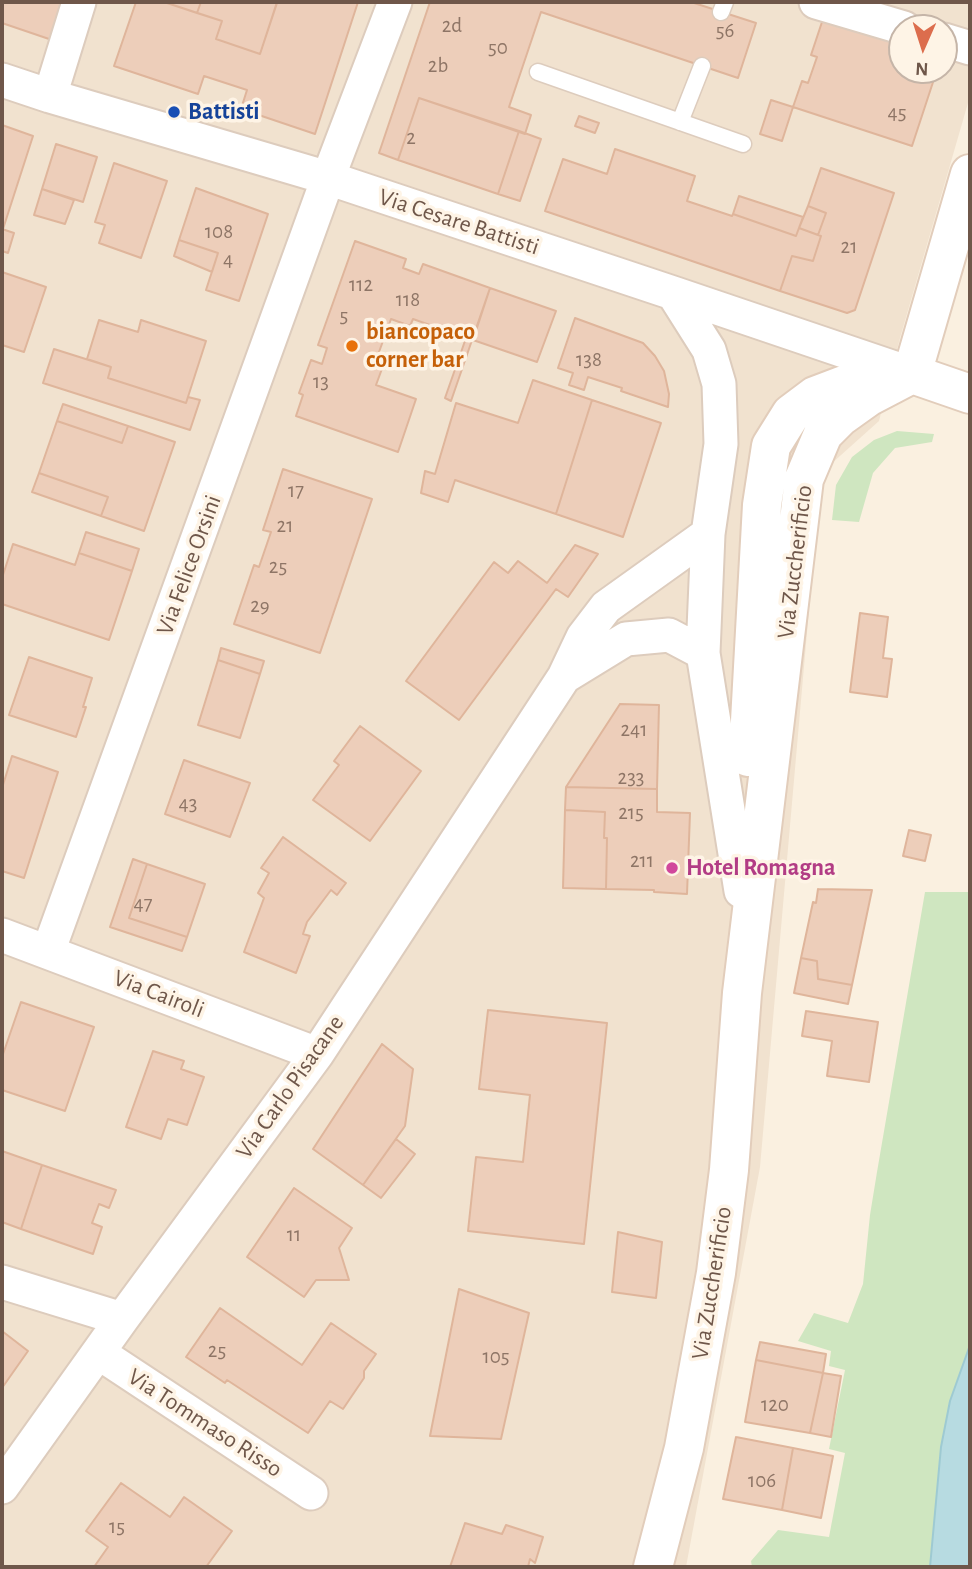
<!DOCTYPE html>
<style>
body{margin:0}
#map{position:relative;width:972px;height:1569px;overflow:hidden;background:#faf0e0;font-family:"Alegreya Sans",sans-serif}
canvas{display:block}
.frame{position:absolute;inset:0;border:4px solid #6f574a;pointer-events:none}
.north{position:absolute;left:888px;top:14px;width:70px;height:70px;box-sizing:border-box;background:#fef4e6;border:2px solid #c5b5a8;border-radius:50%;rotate:183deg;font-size:19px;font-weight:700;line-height:28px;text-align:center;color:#6f574a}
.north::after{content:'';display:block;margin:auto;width:24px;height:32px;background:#dc6d4d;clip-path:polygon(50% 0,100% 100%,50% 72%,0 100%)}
</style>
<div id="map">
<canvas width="972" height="1569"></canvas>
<div class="frame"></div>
<div class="north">N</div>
</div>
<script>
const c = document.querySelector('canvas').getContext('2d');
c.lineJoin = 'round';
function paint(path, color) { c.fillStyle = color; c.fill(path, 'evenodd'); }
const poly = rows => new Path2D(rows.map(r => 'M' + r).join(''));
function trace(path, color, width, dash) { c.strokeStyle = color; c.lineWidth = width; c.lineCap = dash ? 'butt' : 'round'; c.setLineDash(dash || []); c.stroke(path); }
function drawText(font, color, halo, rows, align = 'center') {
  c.font = font + ' "Alegreya Sans",sans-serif'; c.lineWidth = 7; c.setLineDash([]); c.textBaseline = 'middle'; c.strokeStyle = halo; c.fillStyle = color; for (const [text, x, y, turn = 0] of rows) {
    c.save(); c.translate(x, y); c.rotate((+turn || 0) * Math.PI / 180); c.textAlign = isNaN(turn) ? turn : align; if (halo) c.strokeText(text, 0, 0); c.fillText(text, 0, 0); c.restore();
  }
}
paint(poly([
 [2,2,970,2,970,96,900,338,879,421,821,473,760,1167,686,1567,2,1567],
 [902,28,944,28,944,70,902,70]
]), '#f1e2cf');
paint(poly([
 [897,431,934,434,932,442,895,448,873,473,859,522,832,520,836,485,852,457,874,440],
 [925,892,970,892,970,1345,950,1401,941,1447,930,1567,752,1567,751,1561,778,1530,829,1537,845,1453,829,1449,845,1370,829,1366,831,1351,798,1341,814,1313,848,1323,863,1284,870,1215,877,1172]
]), '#cfe6c0');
const water = poly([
 [970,1345,970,1567,930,1567,941,1447,950,1401,970,1345]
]);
paint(water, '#b7dbe1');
trace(water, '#9ecad2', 2);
const building = poly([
 [2,2,59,2,64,3,52,40,2,23,2,2],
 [136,2,164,2,222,21,216,39,260,54,277,2,358,2,315,134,241,109,247,90,204,76,198,94,114,66,136,2],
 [164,2,201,2,197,13,164,2],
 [201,2,272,2,277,3,260,54,216,39,222,21,197,13,201,2],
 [430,2,691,2,756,23,738,78,541,12,509,107,531,115,525,134,419,98,398,160,379,153,430,2],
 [824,16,902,42,902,70,937,70,912,146,793,107,802,81,808,83,817,57,811,55,824,16],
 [419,98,519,131,498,194,398,160,419,98],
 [771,100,793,107,782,141,760,134,771,100],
 [579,116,599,123,595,133,575,126,579,116],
 [2,125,33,136,3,229,2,229,2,125],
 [519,131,541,139,520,201,498,194,519,131],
 [56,144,97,157,83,202,42,189,56,144],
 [615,149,695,176,687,201,732,216,733,214,796,236,799,228,821,236,813,261,792,256,780,291,545,211,563,159,607,174,615,149],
 [114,163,167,181,141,258,99,243,105,225,95,222,114,163],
 [821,168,894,193,855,310,847,313,780,291,792,256,813,261,821,236,818,235,826,213,808,206,821,168],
 [196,188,268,214,239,301,206,290,218,253,179,240,196,188],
 [42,189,74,200,65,224,34,215,42,189],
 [739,196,803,217,796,236,733,214,739,196],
 [808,206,826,213,818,235,799,228,808,206],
 [2,229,14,233,8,253,2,251,2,229],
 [179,240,218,253,212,272,174,256,179,240],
 [355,241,406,259,403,268,419,274,423,264,490,288,451,401,445,398,466,338,413,319,410,326,391,319,375,363,383,366,376,385,416,399,398,452,296,416,303,395,299,393,311,360,322,364,327,348,318,345,355,241],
 [2,272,46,287,24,352,2,345,2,272],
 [490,288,556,311,537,362,473,340,490,288],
 [575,318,643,343,655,356,664,371,669,394,668,407,621,391,622,388,588,377,584,390,569,385,573,373,558,368,575,318],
 [99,320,138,332,141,320,206,341,186,403,108,378,111,367,87,359,99,320],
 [54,349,111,367,108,378,186,403,188,397,200,400,190,430,43,383,54,349],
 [533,380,592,400,556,514,455,480,448,502,421,493,425,471,435,474,456,403,518,423,533,380],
 [592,400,661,423,623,537,556,514,592,400],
 [63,404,128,426,122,443,57,421,63,404],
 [57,421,122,443,128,426,175,442,144,531,101,516,108,497,39,473,57,421],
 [283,469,372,499,320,653,234,624,254,565,259,567,271,532,263,530,283,469],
 [39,473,108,497,101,516,32,492,39,473],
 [86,532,139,549,132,571,79,553,86,532],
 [13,544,75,565,79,553,132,571,109,640,2,604,2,578,13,544],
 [575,545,598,554,568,597,556,589,459,720,406,681,494,562,508,573,518,561,547,583,575,545],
 [860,613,888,617,883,658,892,659,887,697,850,692,860,613],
 [221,648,264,661,260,674,218,660,221,648],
 [29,657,92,678,83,707,86,707,76,737,9,715,29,657],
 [218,660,260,674,240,738,198,725,218,660],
 [620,704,659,705,657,789,566,787,620,704],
 [360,726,421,771,370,841,313,800,339,765,334,761,360,726],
 [12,756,58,772,24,878,2,871,2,788,12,756],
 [184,760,250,783,230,837,165,814,184,760],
 [566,787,657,789,657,812,690,813,687,894,654,892,654,890,606,889,607,838,604,838,605,812,565,810,566,787],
 [565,810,605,812,604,838,607,838,606,889,563,888,565,810],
 [909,830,931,835,925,861,903,856,909,830],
 [283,837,346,883,337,895,331,890,307,922,303,934,310,936,296,973,244,952,264,898,258,893,269,873,261,868,283,837],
 [133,859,147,864,129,918,187,937,182,951,110,927,133,859],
 [147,864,205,884,187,937,129,918,147,864],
 [818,889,872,890,852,985,818,979,817,961,801,958,813,902,816,903,818,889],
 [801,958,817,961,818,979,852,985,848,1004,794,993,801,958],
 [21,1002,94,1027,65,1111,2,1090,2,1057,21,1002],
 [488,1010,607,1023,584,1244,468,1231,476,1157,523,1162,530,1095,479,1089,488,1010],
 [806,1011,878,1022,869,1082,827,1076,832,1041,802,1036,806,1011],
 [382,1044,413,1069,405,1126,363,1185,313,1149,382,1044],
 [153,1051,184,1061,181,1069,204,1077,187,1125,168,1119,161,1139,126,1127,153,1051],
 [396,1139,415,1154,381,1198,363,1185,396,1139],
 [2,1151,42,1165,21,1229,2,1222,2,1151],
 [42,1165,116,1190,109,1208,99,1204,92,1223,102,1227,93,1254,21,1229,42,1165],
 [294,1188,352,1228,339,1248,349,1280,316,1280,304,1297,247,1257,294,1188],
 [618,1232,662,1242,656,1298,612,1292,618,1232],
 [459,1289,529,1313,501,1439,430,1436,459,1289],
 [220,1308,302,1365,331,1323,376,1354,364,1371,364,1378,343,1409,330,1401,308,1433,227,1380,225,1383,186,1357,220,1308],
 [2,1331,28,1351,2,1388,2,1331],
 [760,1342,826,1354,823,1373,756,1360,760,1342],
 [756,1360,823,1373,810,1433,745,1422,756,1360],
 [823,1373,841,1376,831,1437,810,1433,823,1373],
 [736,1437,793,1448,782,1510,723,1499,736,1437],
 [793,1448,833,1456,821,1518,782,1510,793,1448],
 [121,1483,170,1517,184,1497,232,1531,206,1567,94,1567,108,1547,86,1531,121,1483],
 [465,1523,502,1534,506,1525,543,1537,535,1563,530,1559,528,1567,450,1567,465,1523]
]);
paint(building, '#edceba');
trace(building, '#dfb59b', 2);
const lane = poly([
 [721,12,725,2],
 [538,72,743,144],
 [680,122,702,66]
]);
const street = poly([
 [816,2,904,28],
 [944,40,970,48],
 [2,80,50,96,328,178,673,293,912,374],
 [50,96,79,2],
 [673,293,709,350,719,384,721,444,708,534,703,653,741,891],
 [564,677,626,639,669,635,703,653],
 [2,935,317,1054],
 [48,952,328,178,395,2],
 [2,1282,122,1319],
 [99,1353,311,1493],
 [2,1487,122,1319,317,1054,564,677,583,637,606,607,708,534]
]);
const secondary = poly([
 [912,374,970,174],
 [748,757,762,505,771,446,791,414,815,396,844,385,912,374,970,394],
 [653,1567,684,1448,716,1273,729,1170,742,993,804,479,823,434,840,417,868,397,912,374]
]);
trace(lane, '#ddccbd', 19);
trace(street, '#ddccbd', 37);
trace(secondary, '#e2cdbb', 42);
trace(lane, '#fff', 16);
trace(street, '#fff', 33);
trace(secondary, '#fff', 38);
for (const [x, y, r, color] of [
 [174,112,7,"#1a4fb4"],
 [352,346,7,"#e8710a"],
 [672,868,7,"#d1479c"]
]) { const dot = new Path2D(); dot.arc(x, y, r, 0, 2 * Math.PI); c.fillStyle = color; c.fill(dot); trace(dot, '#fef4e6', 2.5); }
drawText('21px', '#8e7566', null, [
 ["2d",452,26],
 ["56",725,31],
 ["50",498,48],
 ["2b",438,66],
 ["45",897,113],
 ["2",411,138],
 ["108",219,232],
 ["21",849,247],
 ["4",228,260],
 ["112",361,285],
 ["118",408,300],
 ["5",344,316],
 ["138",589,360],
 ["13",321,382],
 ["17",296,491],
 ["21",285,526],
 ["25",278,567],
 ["29",260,606],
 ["241",634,730],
 ["233",631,778],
 ["43",188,804],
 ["215",631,813],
 ["211",642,861],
 ["47",143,904],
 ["11",294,1235],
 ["25",217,1351],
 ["105",496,1357],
 ["120",775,1405],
 ["106",762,1481],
 ["15",117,1527]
]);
drawText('bold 24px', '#164399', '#fef4e6', [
 ["Battisti",188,112]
], 'left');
drawText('24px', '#6f574a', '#fef4e6', [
 ["Via Cesare Battisti",459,222,18],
 ["Via Zuccherificio",795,562,-83],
 ["Via Felice Orsini",189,565,-70],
 ["Via Cairoli",159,994,21],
 ["Via Carlo Pisacane",290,1087,-55],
 ["Via Zuccherificio",712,1283,-81],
 ["Via Tommaso Risso",205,1423,33]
]);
drawText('bold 24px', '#c56008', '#fef4e6', [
 ["biancopaco",366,332],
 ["corner bar",366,360]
], 'left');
drawText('bold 24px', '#b23c85', '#fef4e6', [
 ["Hotel Romagna",686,868]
], 'left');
</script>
